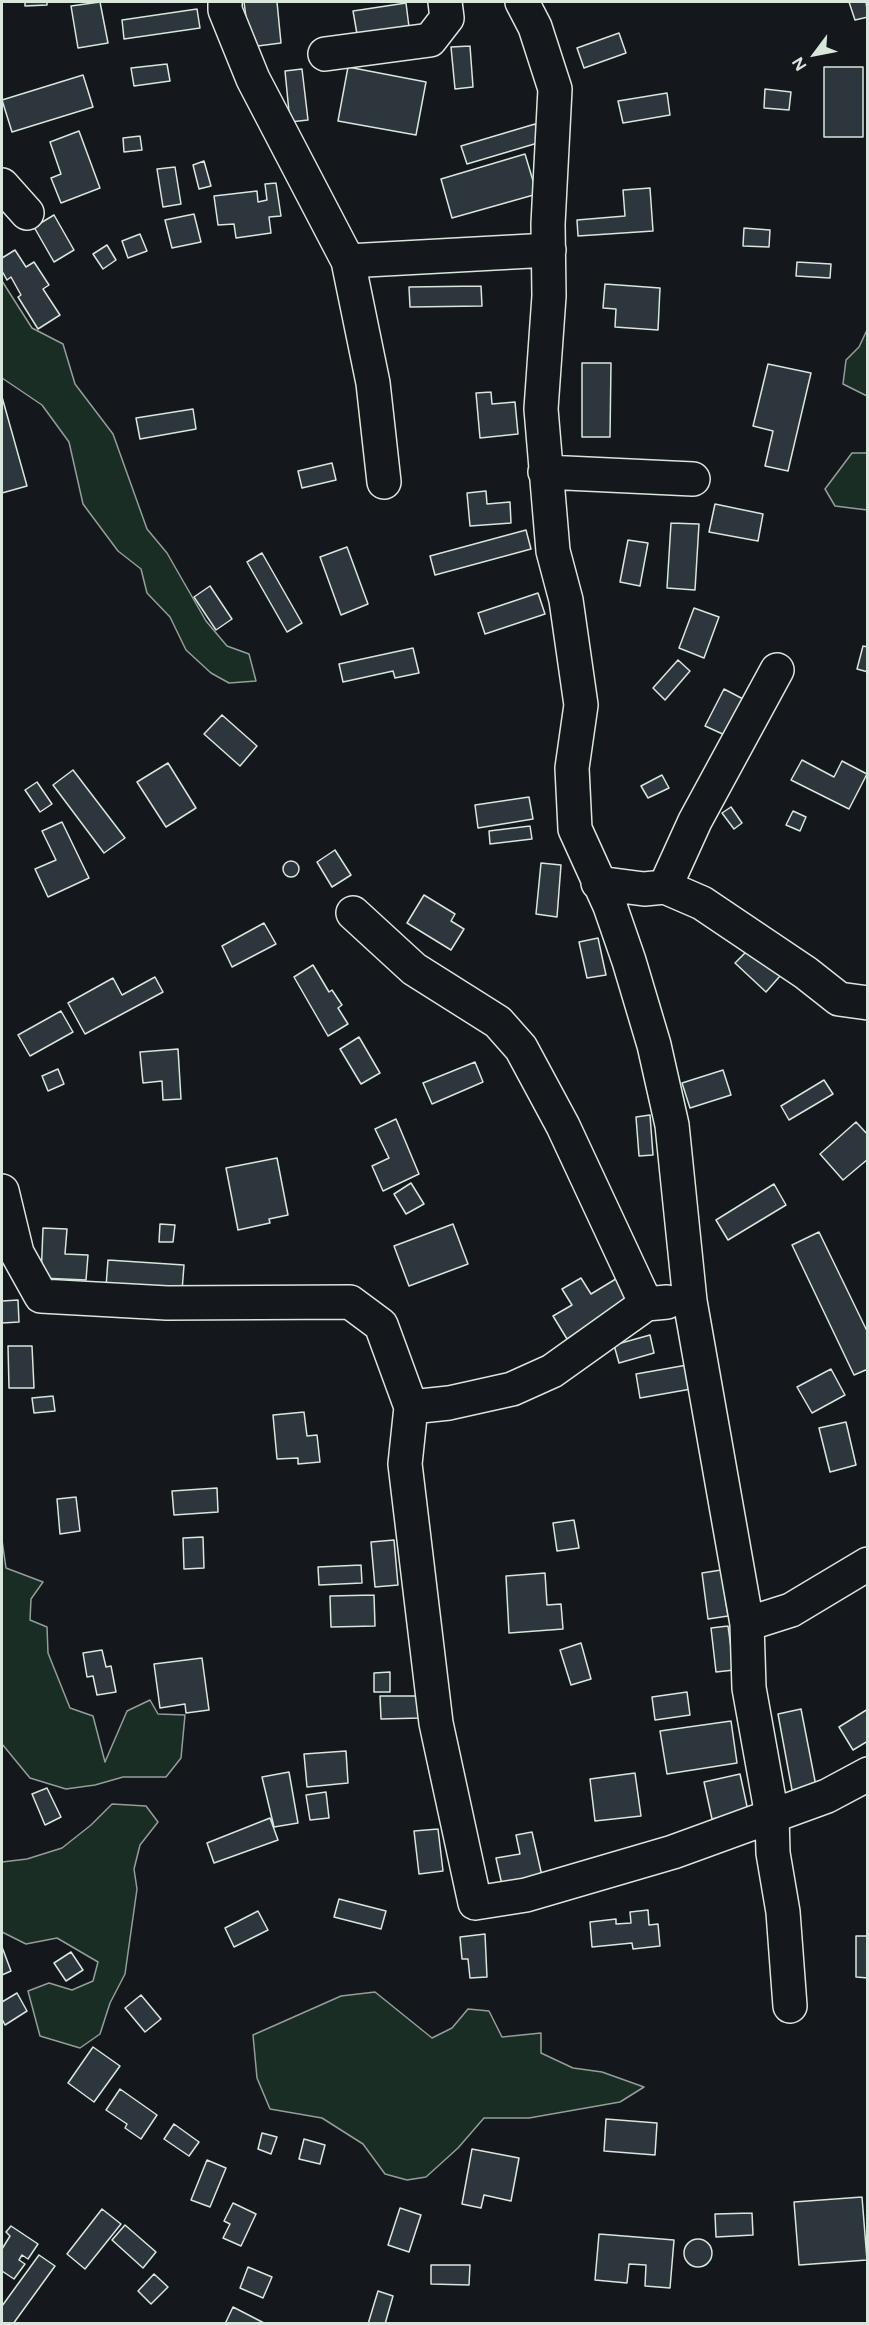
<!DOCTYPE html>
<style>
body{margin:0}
#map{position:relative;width:869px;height:2325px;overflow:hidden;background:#14181c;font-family:Figtree,sans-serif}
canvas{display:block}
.frame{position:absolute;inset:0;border:3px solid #d8e6dc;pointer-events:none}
.north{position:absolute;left:785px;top:24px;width:60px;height:60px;-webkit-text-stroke:4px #14181c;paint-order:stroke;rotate:238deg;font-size:16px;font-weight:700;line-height:24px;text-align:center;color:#d8e6dc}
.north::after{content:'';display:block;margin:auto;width:21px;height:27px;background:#d8e6dc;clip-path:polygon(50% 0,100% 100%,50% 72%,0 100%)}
</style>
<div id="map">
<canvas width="869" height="2325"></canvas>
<div class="frame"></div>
<div class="north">N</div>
</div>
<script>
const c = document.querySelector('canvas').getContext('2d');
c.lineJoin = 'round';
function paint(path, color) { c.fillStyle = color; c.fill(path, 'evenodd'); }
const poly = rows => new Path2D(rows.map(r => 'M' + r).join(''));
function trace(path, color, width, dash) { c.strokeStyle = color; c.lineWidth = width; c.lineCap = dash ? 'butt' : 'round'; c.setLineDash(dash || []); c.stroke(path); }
const green = poly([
 [2,281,32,328,63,344,75,384,113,434,147,529,167,553,206,621,227,646,249,654,256,681,229,683,211,673,186,650,170,617,147,593,141,569,118,551,83,504,69,442,42,405,2,378,2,281],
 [867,330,868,396,867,396,843,384,846,360,859,347,867,330],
 [852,453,867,453,867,510,835,506,825,489,852,453],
 [2,1540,6,1568,43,1582,31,1599,30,1620,47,1627,48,1653,70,1708,93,1716,105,1762,127,1711,150,1700,158,1714,185,1715,181,1758,166,1777,123,1777,95,1785,66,1789,30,1778,2,1744,2,1540],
 [112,1804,146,1806,158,1822,140,1845,134,1869,137,1889,125,1974,110,2003,100,2034,80,2048,40,2036,28,1991,49,1983,72,1990,93,1981,98,1962,57,1938,26,1944,2,1932,2,1862,27,1859,62,1848,91,1825,112,1804],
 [375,1992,432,2038,452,2028,468,2009,489,2011,502,2037,541,2033,541,2053,573,2068,602,2072,644,2087,620,2102,529,2118,484,2118,458,2148,426,2177,407,2180,385,2174,363,2144,322,2118,270,2109,257,2078,253,2035,341,1996,375,1992]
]);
paint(green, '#1a2d24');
trace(green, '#939e99', 1.5);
const building = poly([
 [25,2,47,2,47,5,25,6,25,2],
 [100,2,108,43,78,48,71,6,100,2],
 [244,2,277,2,281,43,250,47,244,2],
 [849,2,866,2,868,17,855,20,849,2],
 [406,3,409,27,357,34,353,11,406,3],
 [197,9,200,28,124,39,122,20,197,9],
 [619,33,626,53,584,68,577,48,619,33],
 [470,46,473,87,455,89,451,47,470,46],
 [167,64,170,81,134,86,131,68,167,64],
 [348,67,426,82,416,135,338,121,348,67],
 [824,67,863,67,863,137,824,137,824,67],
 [302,69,308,120,290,122,285,71,302,69],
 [83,75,93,107,12,132,2,100,83,75],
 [765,89,791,92,789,110,764,108,765,89],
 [667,93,670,115,623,123,618,101,667,93],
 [535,124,541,142,467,164,461,146,535,124],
 [79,131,100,188,61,203,51,178,61,174,50,142,79,131],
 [140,136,142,150,124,152,123,138,140,136],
 [525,154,537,194,452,218,441,179,525,154],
 [204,161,211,186,199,189,193,165,204,161],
 [175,167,181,204,163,207,157,169,175,167],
 [276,183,281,216,269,217,271,233,236,238,234,224,218,225,214,196,257,191,258,202,267,200,265,184,276,183],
 [650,188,653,231,578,236,577,220,625,216,623,190,650,188],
 [194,214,201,242,172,248,165,220,194,214],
 [54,215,74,250,54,262,34,227,54,215],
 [744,228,770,230,769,247,743,246,744,228],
 [140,234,147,251,128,258,122,241,140,234],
 [107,245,116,260,103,269,93,254,107,245],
 [15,250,26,267,34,262,49,285,43,289,60,315,38,329,18,297,21,295,11,277,7,280,2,271,2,258,15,250],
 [797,262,831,264,830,278,796,276,797,262],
 [605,284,660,288,658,330,615,327,616,309,603,308,605,284],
 [481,286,482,306,410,307,409,287,481,286],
 [582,363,611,363,610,437,582,437,582,363],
 [768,364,811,373,788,471,765,466,773,431,753,426,768,364],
 [491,392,492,404,515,402,518,434,480,438,476,393,491,392],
 [2,397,27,486,2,493,2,397],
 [193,409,196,429,140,439,136,418,193,409],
 [332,463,336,480,302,488,298,471,332,463],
 [486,491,487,504,510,502,511,523,470,526,467,493,486,491],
 [715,504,763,514,758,541,709,532,715,504],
 [671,523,699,524,695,590,667,588,671,523],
 [526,530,531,549,435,575,430,556,526,530],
 [628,540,648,543,640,586,620,582,628,540],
 [347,547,368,604,341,615,320,557,347,547],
 [262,553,302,623,287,632,247,562,262,553],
 [210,586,232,619,216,630,194,597,210,586],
 [538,593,545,614,485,634,478,613,538,593],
 [694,608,719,617,704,658,679,648,694,608],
 [863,646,868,647,868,672,857,669,863,646],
 [413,648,419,673,395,678,393,671,343,682,339,664,413,648],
 [678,660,690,671,665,700,653,688,678,660],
 [724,689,745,700,727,736,705,726,724,689],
 [222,715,257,746,240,766,204,734,222,715],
 [802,760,834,777,842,761,867,774,849,809,791,780,802,760],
 [168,763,196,808,166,827,137,782,168,763],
 [73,770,125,838,104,853,53,785,73,770],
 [662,775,669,788,648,798,641,786,662,775],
 [37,782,52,804,40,812,25,790,37,782],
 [529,797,533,819,478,828,475,805,529,797],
 [731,807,742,823,734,829,722,813,731,807],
 [793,811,806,817,800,831,786,825,793,811],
 [62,822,89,878,48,897,35,869,56,860,42,831,62,822],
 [530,826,532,839,490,844,489,831,530,826],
 [335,850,351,875,332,887,317,862,335,850],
 '283 869a8 8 0 1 1 16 0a8 8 0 1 1-16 0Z',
 [541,863,561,865,557,917,536,914,541,863],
 [424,895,455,914,451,921,464,929,451,950,407,923,424,895],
 [264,923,276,944,232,967,222,946,264,923],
 [598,938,606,975,587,978,579,942,598,938],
 [750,948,780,976,766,992,735,963,750,948],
 [313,965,329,992,332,990,342,1005,338,1008,348,1024,328,1036,294,977,313,965],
 [155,977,163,992,85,1034,68,1003,113,978,122,995,155,977],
 [61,1011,73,1032,30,1056,18,1035,61,1011],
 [359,1037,380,1073,361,1084,340,1049,359,1037],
 [178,1049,181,1099,163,1100,162,1081,143,1083,140,1052,178,1049],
 [475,1062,483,1082,432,1104,423,1083,475,1062],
 [58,1069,64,1084,48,1091,42,1076,58,1069],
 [723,1070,731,1095,690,1108,682,1083,723,1070],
 [824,1080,833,1094,789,1120,781,1106,824,1080],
 [650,1115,653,1155,639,1156,636,1117,650,1115],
 [396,1119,419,1174,383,1191,372,1166,389,1158,375,1129,396,1119],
 [856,1122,868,1135,868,1159,843,1180,820,1154,856,1122],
 [277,1158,288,1215,269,1219,270,1223,238,1230,226,1168,277,1158],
 [411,1183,424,1204,406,1214,394,1194,411,1183],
 [774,1184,786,1205,728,1240,716,1220,774,1184],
 [160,1224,175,1225,173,1242,159,1242,160,1224],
 [453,1224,468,1264,409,1286,394,1246,453,1224],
 [43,1228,67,1229,65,1254,88,1255,86,1280,41,1278,43,1228],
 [819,1232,868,1333,868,1369,854,1375,792,1245,819,1232],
 [108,1260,184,1265,182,1291,106,1287,108,1260],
 [619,1277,631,1297,618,1308,567,1339,553,1316,572,1305,562,1289,581,1278,591,1294,619,1277],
 [18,1300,19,1322,2,1323,2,1301,18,1300],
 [650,1335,654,1353,619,1363,614,1345,650,1335],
 [8,1346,32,1346,34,1388,9,1388,8,1346],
 [687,1365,691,1389,640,1398,636,1374,687,1365],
 [831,1369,845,1395,812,1413,797,1387,831,1369],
 [53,1396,55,1411,34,1413,32,1398,53,1396],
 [304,1412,307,1436,317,1435,320,1462,298,1464,298,1458,277,1459,273,1415,304,1412],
 [846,1422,856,1465,830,1472,819,1428,846,1422],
 [217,1488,218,1512,174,1515,172,1491,217,1488],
 [76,1497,80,1531,60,1534,57,1499,76,1497],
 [574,1520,579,1548,557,1551,553,1523,574,1520],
 [203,1537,204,1568,184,1569,183,1538,203,1537],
 [394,1540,398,1585,375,1587,371,1542,394,1540],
 [361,1565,362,1583,319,1585,318,1567,361,1565],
 [721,1570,728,1616,708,1619,702,1573,721,1570],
 [545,1573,547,1605,561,1604,563,1629,509,1633,506,1576,545,1573],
 [374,1595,375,1626,331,1627,330,1596,374,1595],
 [728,1626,734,1670,716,1672,711,1628,728,1626],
 [581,1643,591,1679,571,1685,560,1650,581,1643],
 [102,1650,106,1667,111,1666,116,1692,97,1695,93,1676,87,1677,83,1653,102,1650],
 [202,1658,209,1710,186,1713,185,1704,160,1708,154,1664,202,1658],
 [390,1672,390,1692,374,1692,374,1673,390,1672],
 [687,1692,690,1715,655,1720,652,1697,687,1692],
 [380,1696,421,1696,421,1718,381,1719,380,1696],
 [801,1709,816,1786,792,1790,778,1714,801,1709],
 [868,1709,868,1741,853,1750,839,1727,868,1709],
 [731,1721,737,1763,667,1774,660,1731,731,1721],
 [346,1751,348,1783,307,1787,304,1754,346,1751],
 [289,1772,298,1823,274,1827,262,1777,289,1772],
 [635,1773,641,1816,595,1821,590,1779,635,1773],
 [740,1774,748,1811,712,1819,704,1782,740,1774],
 [47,1788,61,1817,45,1825,32,1794,47,1788],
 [326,1792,329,1818,310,1820,306,1795,326,1792],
 [270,1818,278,1840,214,1863,207,1843,270,1818],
 [438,1829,443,1871,419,1874,414,1831,438,1829],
 [532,1832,542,1876,502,1885,496,1858,520,1854,516,1835,532,1832],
 [339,1899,386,1911,381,1929,334,1917,339,1899],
 [648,1910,649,1925,658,1924,660,1946,633,1949,632,1943,592,1947,590,1922,616,1919,616,1924,631,1923,630,1912,648,1910],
 [258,1911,268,1930,234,1947,225,1928,258,1911],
 [485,1934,487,1977,470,1978,468,1959,462,1959,460,1937,485,1934],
 [856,1936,868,1936,868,1978,856,1977,856,1936],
 [2,1947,11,1971,2,1975,2,1947],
 [71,1952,83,1970,66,1981,54,1963,71,1952],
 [17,1993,27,2011,5,2025,2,2019,2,2002,17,1993],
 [141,1995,161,2019,145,2032,125,2008,141,1995],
 [93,2047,120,2066,94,2102,68,2083,93,2047],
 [120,2089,157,2115,141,2139,125,2128,127,2124,106,2110,120,2089],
 [606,2119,657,2123,655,2155,604,2151,606,2119],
 [174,2124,199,2142,189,2156,164,2139,174,2124],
 [262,2133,277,2137,271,2154,258,2149,262,2133],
 [304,2139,325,2145,320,2164,299,2159,304,2139],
 [472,2149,519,2158,511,2201,484,2195,481,2208,462,2204,472,2149],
 [207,2160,226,2168,210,2207,191,2200,207,2160],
 [862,2197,867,2260,799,2265,794,2202,862,2197],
 [233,2203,256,2214,241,2246,223,2238,230,2224,224,2221,233,2203],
 [400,2208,421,2215,409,2252,388,2245,400,2208],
 [102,2209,121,2224,85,2269,67,2254,102,2209],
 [752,2213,753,2235,716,2237,715,2214,752,2213],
 [125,2225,156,2252,143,2268,112,2240,125,2225],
 [11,2226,38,2244,28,2259,22,2255,19,2260,25,2264,14,2279,2,2271,2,2249,10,2236,6,2232,11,2226],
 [599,2234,674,2240,670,2288,645,2286,646,2265,629,2264,627,2283,595,2280,599,2234],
 '684 2253a14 14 0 1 1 28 0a14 14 0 1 1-28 0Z',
 [39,2255,55,2266,13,2324,2,2324,2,2306,39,2255],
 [431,2265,470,2265,469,2285,431,2284,431,2265],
 [248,2267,272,2277,263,2298,240,2288,248,2267],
 [154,2274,168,2287,151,2304,138,2291,154,2274],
 [378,2291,393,2296,385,2324,368,2324,378,2291],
 [233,2307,266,2324,225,2324,233,2307]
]);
paint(building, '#2c363c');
trace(building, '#d8e6dc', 1.5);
const minor = poly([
 [225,2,225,10,253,79,348,261,373,383,384,482],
 [522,2,535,27,555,89,548,224,549,296,541,409,553,551,566,600,581,705,572,768,575,829,610,906,629,961,654,1045,672,1125,690,1301,747,1624,749,1688,772,1816,773,1853,783,1912,790,2006],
 [325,54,430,40,447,18,445,2],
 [2,185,27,213],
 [348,261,549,250],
 [545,472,693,479],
 [598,883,644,889,665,887,702,903,806,973,839,999,868,1003],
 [665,887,695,821,777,670],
 [353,913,414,969,498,1022,521,1048,563,1126,646,1304],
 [2,1191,17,1253,41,1296,167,1303,350,1302,381,1325,411,1407,405,1464,436,1723,475,1903,526,1895,673,1852,827,1796,868,1774],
 [411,1407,449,1403,512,1389,552,1371,646,1304,667,1302],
 [747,1624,791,1610,868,1564]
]);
trace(minor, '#d8e6dc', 36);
trace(minor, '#14181c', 33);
</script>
